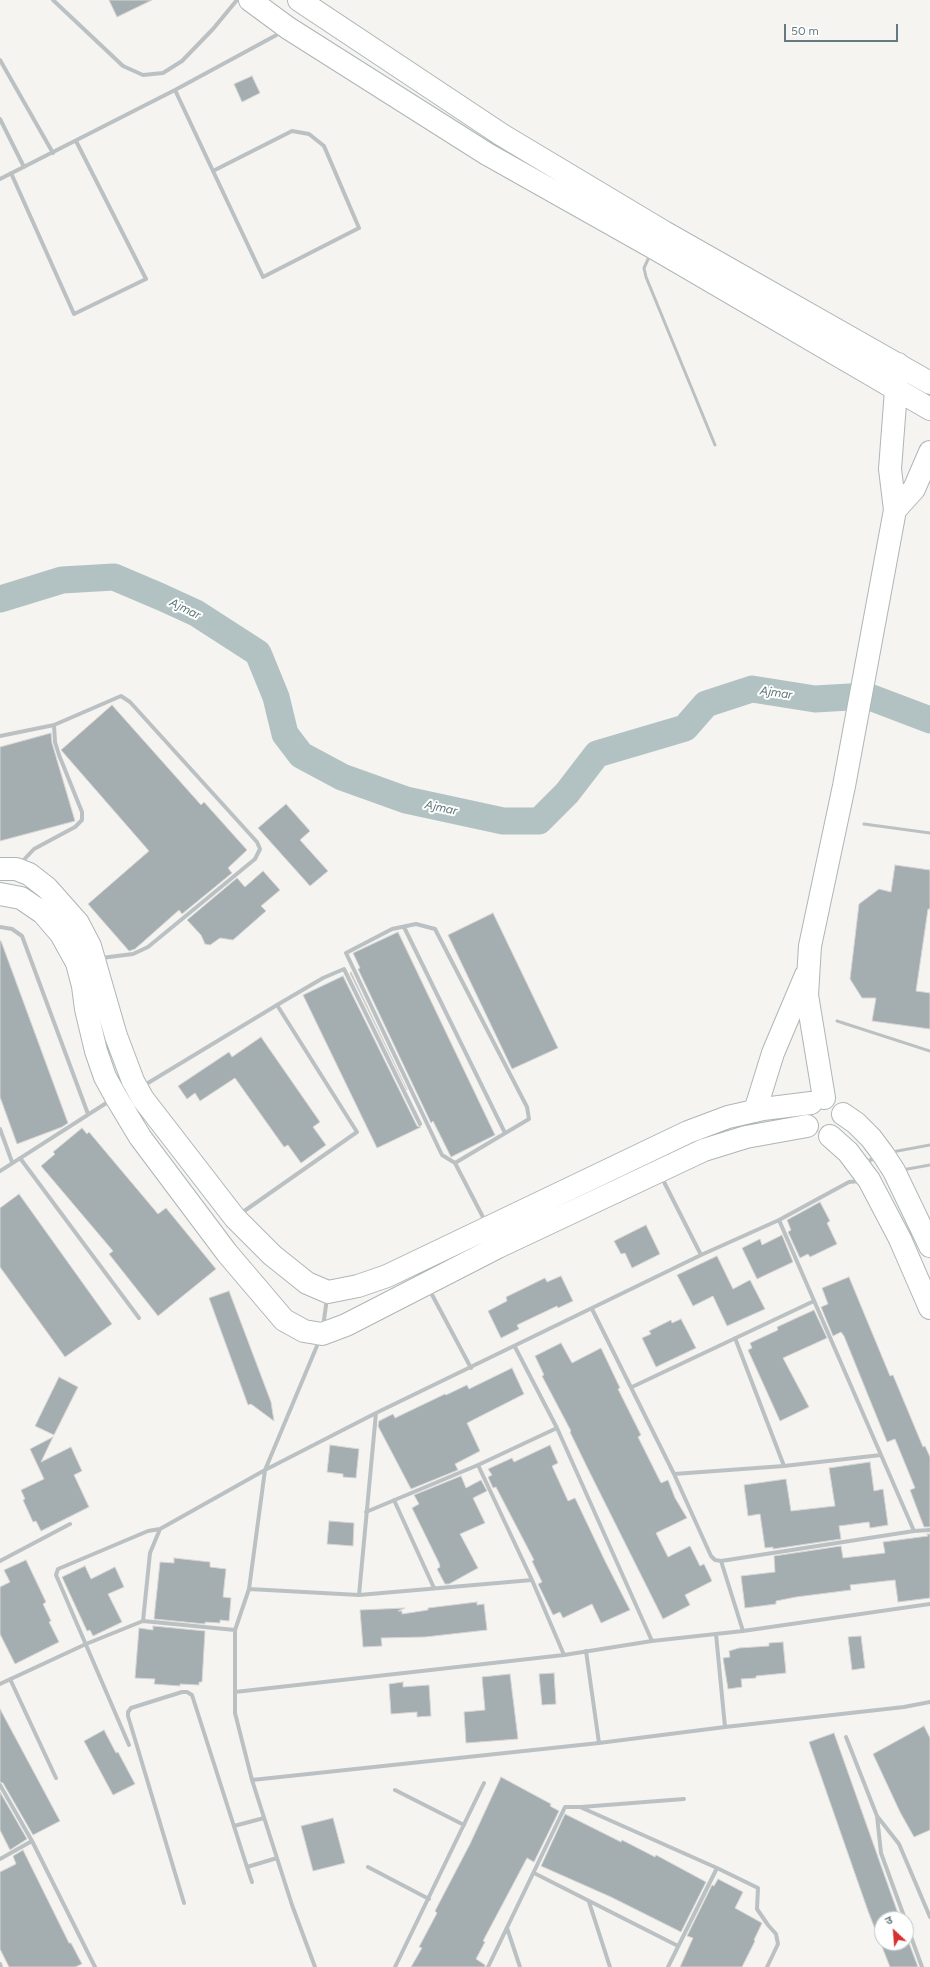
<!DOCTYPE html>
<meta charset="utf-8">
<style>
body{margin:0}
#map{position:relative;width:930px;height:1967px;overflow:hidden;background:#f5f4f1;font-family:Figtree,"Noto Sans Devanagari",sans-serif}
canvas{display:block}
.north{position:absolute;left:874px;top:1911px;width:40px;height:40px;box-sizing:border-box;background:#fff;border:1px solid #c1cacc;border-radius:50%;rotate:334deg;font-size:11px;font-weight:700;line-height:16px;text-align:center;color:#657a80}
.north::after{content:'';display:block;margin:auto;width:14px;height:18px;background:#d7302e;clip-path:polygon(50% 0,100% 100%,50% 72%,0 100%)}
.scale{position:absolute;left:784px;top:24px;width:114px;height:18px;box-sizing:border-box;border:2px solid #657a80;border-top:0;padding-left:5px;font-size:12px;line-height:14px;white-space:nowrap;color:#657a80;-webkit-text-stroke:3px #fff;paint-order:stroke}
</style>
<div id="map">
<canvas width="930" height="1967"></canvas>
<div class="north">उ</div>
<div class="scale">50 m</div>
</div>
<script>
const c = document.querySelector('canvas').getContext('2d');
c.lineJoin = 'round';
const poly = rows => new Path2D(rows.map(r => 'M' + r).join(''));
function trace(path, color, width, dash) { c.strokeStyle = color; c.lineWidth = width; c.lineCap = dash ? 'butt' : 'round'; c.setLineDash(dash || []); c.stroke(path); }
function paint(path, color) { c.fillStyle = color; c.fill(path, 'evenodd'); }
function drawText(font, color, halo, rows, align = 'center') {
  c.font = font + ' Figtree,sans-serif'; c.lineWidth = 4; c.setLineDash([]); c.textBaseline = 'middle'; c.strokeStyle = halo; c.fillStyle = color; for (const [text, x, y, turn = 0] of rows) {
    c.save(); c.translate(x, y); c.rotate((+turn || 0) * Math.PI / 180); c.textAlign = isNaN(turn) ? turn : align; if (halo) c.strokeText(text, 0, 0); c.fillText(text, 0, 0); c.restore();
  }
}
trace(poly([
 [0,599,62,580,114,577,161,597,196,613,258,653,276,697,285,734,301,755,342,777,406,800,503,821,539,821,567,793,597,754,685,728,706,704,752,689,815,699,867,696,930,720]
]), '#b2c2c3', 27);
const building = poly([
 [109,0,152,0,117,17,109,0],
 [252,76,260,93,242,102,234,84,252,76],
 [112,705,201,805,204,802,247,850,228,868,232,873,182,914,179,910,135,949,129,951,88,904,149,851,61,750,112,705],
 [51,733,52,743,75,821,0,841,0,747,51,733],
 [286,804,310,831,300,840,328,871,310,886,258,828,286,804],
 [895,865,930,870,930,909,928,909,916,991,930,993,930,1029,872,1021,876,998,862,998,850,979,859,904,879,889,891,892,895,865],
 [263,871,280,890,261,906,266,911,233,940,220,938,210,945,205,944,201,935,187,920,237,878,245,887,263,871],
 [493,913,558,1048,512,1069,448,935,493,913],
 [398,932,495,1135,451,1157,433,1121,431,1123,358,969,360,968,353,953,398,932],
 [0,941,1,941,68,1123,62,1127,17,1144,0,1097,0,941],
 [351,972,407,1090,350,973,351,972],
 [343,976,417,1126,421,1127,377,1148,303,995,343,976],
 [261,1037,320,1122,313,1127,326,1145,301,1163,288,1145,284,1147,235,1078,200,1101,195,1093,187,1099,178,1086,229,1052,232,1057,261,1037],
 [82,1128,87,1134,89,1132,158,1214,166,1208,216,1269,158,1316,109,1254,113,1251,41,1166,55,1154,53,1152,82,1128],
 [19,1194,112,1324,65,1357,0,1267,0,1208,19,1194],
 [820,1202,830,1221,827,1223,837,1244,810,1257,808,1254,800,1258,788,1232,791,1230,787,1220,820,1202],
 [646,1225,660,1254,632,1268,625,1253,621,1254,614,1241,646,1225],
 [782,1235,793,1262,757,1279,742,1248,760,1239,762,1245,782,1235],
 [717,1256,733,1289,750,1280,765,1309,727,1326,713,1296,693,1306,677,1275,717,1256],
 [561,1276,573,1301,558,1308,557,1306,517,1325,519,1329,501,1338,488,1311,507,1301,506,1297,545,1278,547,1282,561,1276],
 [849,1277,890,1376,893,1375,923,1447,925,1446,930,1457,930,1527,924,1527,910,1490,915,1488,895,1439,887,1442,844,1336,841,1332,833,1336,821,1307,828,1304,822,1288,849,1277],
 [229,1291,271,1402,274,1421,251,1404,248,1405,209,1298,229,1291],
 [814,1310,827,1338,783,1358,809,1407,780,1421,748,1350,752,1348,750,1343,778,1330,777,1327,814,1310],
 [681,1319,696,1348,656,1367,642,1338,651,1334,649,1331,671,1320,672,1323,681,1319],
 [561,1343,572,1363,601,1348,620,1388,618,1389,641,1435,638,1437,661,1483,668,1480,675,1498,687,1518,656,1533,668,1557,690,1546,700,1566,704,1564,712,1581,685,1595,690,1605,663,1619,588,1469,570,1432,571,1431,542,1376,544,1375,535,1356,561,1343],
 [512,1368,524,1394,467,1423,480,1451,455,1464,458,1470,411,1489,378,1426,379,1421,393,1414,395,1418,445,1394,446,1395,467,1385,469,1389,512,1368],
 [59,1377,78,1387,54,1435,35,1426,59,1377],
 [53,1437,41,1462,71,1447,82,1471,74,1475,89,1507,41,1531,36,1521,33,1522,23,1500,25,1499,21,1490,44,1479,30,1449,53,1437],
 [330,1445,359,1449,356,1478,343,1477,343,1474,327,1472,330,1445],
 [550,1445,558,1463,552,1466,568,1501,575,1498,605,1561,630,1610,601,1623,592,1604,563,1618,560,1612,553,1615,538,1584,542,1582,532,1561,534,1560,498,1491,496,1487,493,1488,488,1477,492,1475,488,1469,512,1458,514,1462,550,1445],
 [870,1462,874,1491,883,1489,888,1525,870,1528,869,1522,839,1526,841,1539,773,1549,773,1547,765,1548,760,1514,748,1516,744,1485,786,1479,791,1511,835,1506,829,1468,870,1462],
 [461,1476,466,1488,481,1480,487,1491,473,1498,485,1523,460,1534,478,1568,449,1584,445,1584,437,1569,440,1567,439,1563,412,1508,419,1504,414,1495,461,1476],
 [329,1521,354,1523,353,1546,327,1544,329,1521],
 [927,1534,930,1534,930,1598,898,1602,895,1580,850,1585,851,1590,796,1597,776,1601,776,1604,745,1608,741,1576,775,1572,774,1556,841,1546,843,1558,885,1553,883,1542,928,1536,927,1534],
 [174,1558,210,1562,210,1567,226,1569,223,1597,231,1598,229,1621,220,1620,220,1623,205,1622,205,1624,154,1619,160,1562,174,1563,174,1558],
 [26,1560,46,1602,43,1604,51,1621,49,1622,59,1642,15,1664,0,1634,0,1587,10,1582,4,1570,26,1560],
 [85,1566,91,1579,115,1567,124,1587,108,1594,122,1622,93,1636,90,1630,87,1631,62,1577,85,1566],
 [477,1602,477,1605,484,1604,487,1630,425,1637,381,1638,382,1646,363,1647,360,1610,405,1608,398,1611,402,1611,402,1614,428,1610,428,1608,477,1602],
 [153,1626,205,1631,202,1682,199,1682,199,1685,180,1684,180,1686,154,1684,155,1679,135,1678,139,1628,153,1630,153,1626],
 [861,1636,865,1668,852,1670,848,1637,861,1636],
 [783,1642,786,1673,756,1676,756,1678,741,1679,742,1687,728,1689,723,1658,730,1657,729,1651,739,1648,769,1646,769,1643,783,1642],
 [554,1673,556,1704,542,1705,539,1674,554,1673],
 [510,1674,518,1739,466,1743,464,1712,485,1710,482,1677,510,1674],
 [403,1682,403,1687,429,1685,431,1716,417,1717,417,1712,391,1714,389,1684,403,1682],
 [0,1709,60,1821,33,1835,3,1783,0,1782,0,1709],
 [924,1726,930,1738,930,1830,914,1837,900,1812,873,1754,924,1726],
 [104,1730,116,1753,118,1752,135,1784,113,1795,84,1741,104,1730],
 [834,1733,900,1919,882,1919,882,1943,909,1943,918,1967,890,1967,868,1911,809,1742,834,1733],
 [501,1777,551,1804,550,1806,559,1811,534,1862,527,1858,483,1941,485,1942,476,1959,485,1965,485,1967,411,1967,422,1948,419,1947,437,1913,435,1911,470,1844,501,1777],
 [0,1792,27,1839,10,1850,0,1830,0,1792],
 [565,1814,621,1842,622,1840,655,1857,656,1855,706,1882,681,1932,611,1897,541,1866,565,1814],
 [333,1818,345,1863,313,1871,301,1826,333,1818],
 [23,1850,69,1943,71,1943,82,1964,75,1967,9,1967,0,1949,0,1872,16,1864,13,1856,23,1850],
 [718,1879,743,1892,735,1908,762,1923,754,1940,755,1941,742,1967,680,1967,693,1938,687,1936,712,1885,714,1886,718,1879]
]);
paint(building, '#a4aeb1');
trace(building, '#d6d5d4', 1);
const secondary = poly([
 [250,0,288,28,487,154,654,248,930,409],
 [299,0,502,135,664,232,930,383],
 [895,510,914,489,930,452],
 [0,869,16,869,29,874,47,888,78,923,90,946,116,1036,133,1081,143,1099,235,1218,272,1255,307,1283,328,1292,358,1286,387,1276,688,1132,728,1117,763,1109,811,1103],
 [0,894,21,898,43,913,61,934,77,963,83,986,86,1009,96,1051,105,1077,116,1097,140,1137,227,1253,284,1320,304,1331,322,1334,346,1325,498,1247,704,1150,746,1137,807,1126],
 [824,1098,807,995,810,946,844,786,895,510,890,469,898,364],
 [755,1111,773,1053,806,975],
 [843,1114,856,1123,871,1138,883,1154,894,1171,930,1246],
 [830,1136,848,1152,869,1180,900,1239,930,1308]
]);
trace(secondary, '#aeb6b8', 24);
trace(poly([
 [650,255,644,268,646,277,715,445],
 [864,824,930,833],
 [837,1021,930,1051],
 [892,1152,930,1145],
 [902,1170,930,1165]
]), '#bbc1c3', 3);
trace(poly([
 [53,0,123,66,143,75,163,73,182,61,213,29,237,0],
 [0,60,53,153],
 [175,90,213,171,263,277,359,228,324,146,309,134,292,131,213,171],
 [0,119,24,167],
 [11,173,74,314,146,279,76,141],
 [0,179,175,90,282,32],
 [0,736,54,725,121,696,130,702,257,842,260,849,255,859,148,947,133,954,101,958],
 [20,864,34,849,75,827,82,820,82,812,59,755,55,742,54,725],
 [416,924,435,929,527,1107,529,1119,455,1163,442,1155,346,953,392,929,416,924],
 [0,927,12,929,22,936,88,1114],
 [404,927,505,1133],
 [277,1005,323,978,344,969,420,1124],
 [143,1086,277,1005,357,1132,240,1214],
 [0,1129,12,1162],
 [20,1158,139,1318],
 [455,1163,485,1221],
 [864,1163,877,1157],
 [0,1171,111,1100],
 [662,1178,701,1255],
 [429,1289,471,1368],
 [592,1309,674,1474,711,1556,715,1560,721,1561,914,1531,779,1220],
 [323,1327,327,1298],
 [735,1338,784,1466],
 [515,1347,557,1428,652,1641],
 [632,1387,814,1301],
 [478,1465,532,1580,564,1655],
 [674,1474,784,1466,881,1455],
 [394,1500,434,1588],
 [366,1512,478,1465,557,1428],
 [914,1531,930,1530],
 [0,1561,70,1524],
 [721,1561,743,1631],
 [249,1589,359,1595,532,1580],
 [359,1595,376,1413],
 [143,1621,235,1630],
 [716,1634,725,1727],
 [586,1651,599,1743],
 [10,1679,56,1778],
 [0,1684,86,1644,143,1621,150,1553,160,1529,265,1470,376,1413,701,1255,779,1220,849,1182,860,1181],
 [235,1692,564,1655,652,1641,743,1631,930,1604],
 [846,1737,877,1816],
 [129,1745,56,1575,58,1569,148,1531,160,1529],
 [252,1780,599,1743,725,1727,904,1707,930,1702],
 [0,1785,32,1841,95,1967],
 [395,1790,464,1825],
 [581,1807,684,1799],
 [234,1826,264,1818],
 [0,1859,32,1841],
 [247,1867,252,1882],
 [368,1867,429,1899],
 [534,1873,678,1946],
 [589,1902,610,1967],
 [184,1903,128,1716,128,1712,131,1708,182,1692,187,1692,192,1695,247,1867,277,1858],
 [905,1919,881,1853,877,1816,899,1844,930,1917],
 [906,1923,922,1967],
 [507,1928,520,1967],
 [0,1964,1,1967],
 [315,1967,292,1905,252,1780,235,1713,235,1630,249,1589,265,1470,319,1341],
 [395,1967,484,1783],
 [488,1967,565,1807,580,1807,717,1868],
 [668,1967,717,1868,758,1888,757,1909,768,1925,776,1934,778,1944,767,1967]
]), '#bbc1c3', 4);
trace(secondary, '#fff', 22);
drawText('italic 12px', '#5c7676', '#fff', [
 ["Ajmar",185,609,26],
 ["Ajmar",776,693,8],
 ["Ajmar",441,808,12]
]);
</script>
